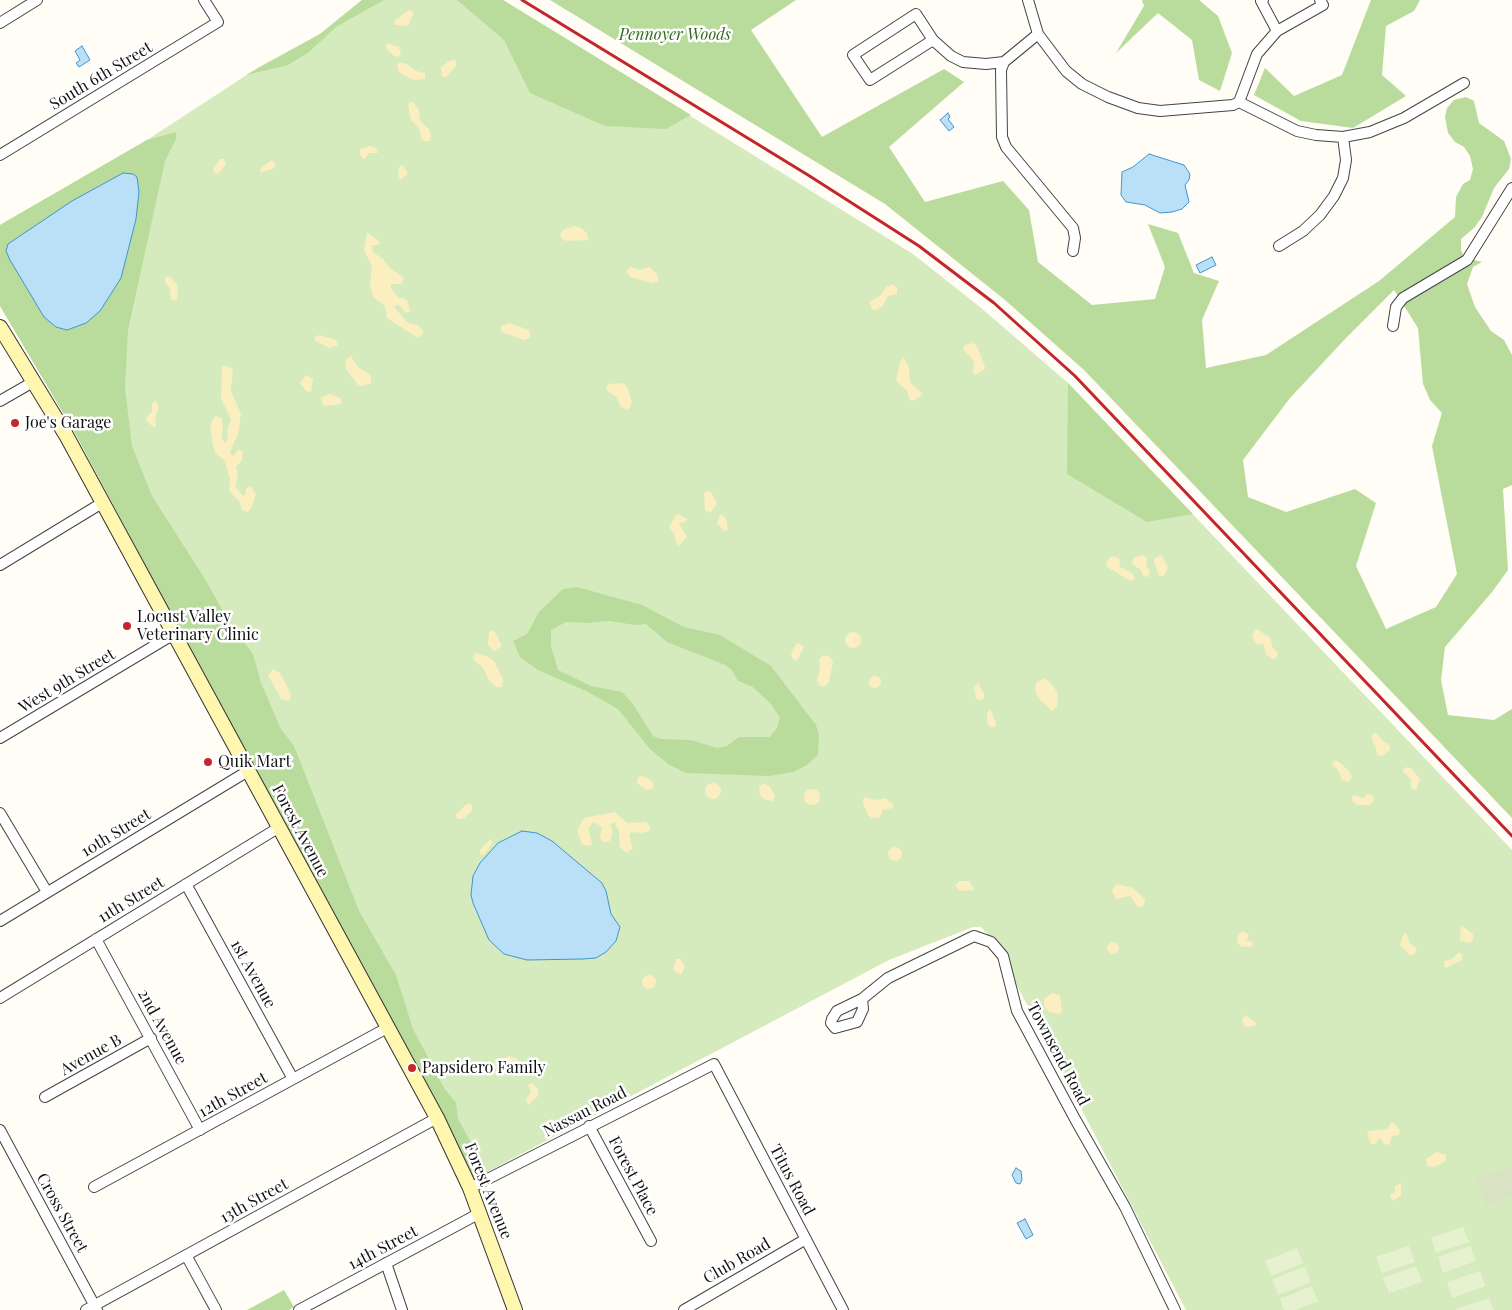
<!DOCTYPE html>
<style>
body{margin:0}
canvas{display:block;background:#fffdf5}
</style>
<canvas width="1512" height="1310"></canvas>
<script>
const c = document.querySelector('canvas').getContext('2d');
c.lineJoin = 'round';
function paint(path, color) { c.fillStyle = color; c.fill(path, 'evenodd'); }
const poly = rows => new Path2D(rows.map(r => 'M' + r).join(''));
function trace(path, color, width, dash) { c.strokeStyle = color; c.lineWidth = width; c.lineCap = dash ? 'butt' : 'round'; c.setLineDash(dash || []); c.stroke(path); }
function drawText(font, color, halo, rows, align = 'center') {
  c.font = font + ' "Playfair Display",serif'; c.lineWidth = 5; c.setLineDash([]); c.textBaseline = 'middle'; c.strokeStyle = halo; c.fillStyle = color; for (const [text, x, y, turn = 0] of rows) {
    c.save(); c.translate(x, y); c.rotate((+turn || 0) * Math.PI / 180); c.textAlign = isNaN(turn) ? turn : align; if (halo) c.strokeText(text, 0, 0); c.fillText(text, 0, 0); c.restore();
  }
}
paint(poly([
 [362,0,503,0,913,254,980,307,1068,383,1512,850,1512,1310,1186,1310,1011,974,1001,949,981,927,973,927,889,960,470,1181,333,916,75,433,0,306,0,225,147,140,259,67,320,34]
]), '#d5ebbd');
paint(poly([
 [362,0,384,0,336,27,309,52,288,65,246,75,320,34],
 [457,0,503,0,691,115,666,129,605,126,530,93,504,40],
 [550,0,796,0,751,30,822,137,944,69,964,82,889,147,925,202,1003,181,1029,210,1038,262,1092,305,1155,299,1165,267,1148,224,1178,233,1194,273,1219,281,1202,320,1206,368,1266,355,1379,281,1455,217,1456,197,1463,184,1470,180,1473,169,1470,156,1464,147,1455,142,1448,133,1445,117,1447,108,1454,100,1466,97,1474,101,1479,123,1504,141,1511,159,1509,169,1494,188,1482,217,1474,228,1461,239,1461,250,1464,257,1482,262,1473,267,1467,284,1475,307,1491,331,1504,340,1512,355,1512,485,1503,489,1508,570,1492,592,1445,647,1441,680,1448,715,1494,720,1512,709,1512,818,1084,370,1005,300,885,204],
 [1394,290,1418,328,1423,384,1430,400,1442,413,1432,446,1457,574,1436,607,1386,629,1356,566,1376,503,1355,489,1286,512,1248,497,1243,460,1290,398,1346,338],
 [1142,0,1199,0,1218,16,1232,53,1220,91,1199,80,1192,40,1158,13,1116,53,1144,6],
 [1371,0,1420,0,1414,11,1386,26,1382,75,1406,96,1353,128,1301,121,1254,95,1265,68,1294,96,1342,75],
 [176,132,176,139,165,161,128,330,125,388,132,446,152,496,205,579,230,624,253,654,261,683,281,729,294,746,359,911,396,975,413,1029,444,1088,456,1103,458,1119,475,1150,480,1176,470,1181,333,916,75,433,0,306,0,225,147,140],
 [139,192,136,219,121,278,44,317,6,251],
 [1068,383,1193,514,1147,522,1067,474],
 [577,587,642,605,684,627,720,635,771,666,816,725,819,736,818,755,807,765,793,772,769,776,686,773,668,764,650,749,618,709,586,691,538,670,520,657,513,641,527,634,539,612,563,589],
 [609,621,635,625,646,624,667,642,725,665,731,669,738,681,753,687,771,704,780,718,777,728,770,737,739,737,727,746,717,748,691,740,661,739,653,736,633,704,622,692,591,686,558,670,551,646,551,630,566,622,586,623],
 [284,1290,294,1307,289,1310,247,1310]
]), '#b9dc9c');
paint(poly([
 [409,10,414,12,408,26,395,25,394,21],
 [387,43,399,47,401,55,397,57,393,55,386,48],
 [451,60,456,60,456,66,446,77,442,77,441,67],
 [399,63,405,63,416,71,425,73,425,79,415,80,405,76,399,72,397,66],
 [412,101,419,110,420,121,429,129,431,137,429,141,424,141,421,138,419,128,411,120,408,104],
 [369,146,376,148,378,153,369,153,364,160,360,155,360,149],
 [220,159,224,159,226,164,219,173,215,174,213,169],
 [272,160,275,164,274,168,260,173,261,168],
 [403,165,408,174,400,180,398,178,399,167],
 [574,226,581,228,588,234,588,240,567,241,562,239,560,235,563,230],
 [367,232,380,242,378,245,372,245,373,252,384,260,389,267,404,278,401,284,391,284,391,288,398,297,407,300,410,311,406,313,398,304,394,307,408,323,417,325,422,329,424,333,418,338,387,318,385,306,373,297,370,284,372,266,364,251],
 [631,267,640,270,650,267,657,274,659,281,652,283,630,277,626,271],
 [170,276,178,286,177,301,171,299,170,289,165,282,165,277],
 [893,284,897,288,897,294,888,296,882,307,875,310,872,309,869,302,880,296,886,287],
 [509,323,529,330,531,336,525,340,501,332,501,326],
 [319,335,336,340,338,345,330,348,315,341,315,337],
 [973,343,977,346,985,367,984,370,975,375,973,371,974,361,963,349,965,345],
 [351,356,357,366,371,375,371,383,363,386,358,385,346,369,345,360],
 [904,358,909,368,910,382,923,394,913,401,910,400,907,391,896,381,900,361],
 [222,366,227,366,233,370,231,391,241,414,238,434,230,452,233,456,239,449,243,452,242,460,236,467,238,476,235,486,243,496,246,494,246,489,251,486,256,494,251,509,247,512,242,510,239,501,229,491,230,479,225,461,216,454,213,446,210,426,213,419,215,416,222,418,223,431,221,438,225,443,228,439,227,431,231,419,221,399],
 [306,375,313,379,311,392,306,391,300,383],
 [623,383,627,387,632,402,628,410,621,407,616,397,606,390,608,384],
 [330,394,342,399,341,404,324,406,320,398],
 [156,401,159,406,155,418,156,426,154,428,145,419,152,412,152,403],
 [706,491,711,492,717,504,710,513,705,510,704,493],
 [676,515,679,514,687,519,685,522,679,523,687,537,679,546,676,543,674,534,669,527],
 [720,515,723,515,726,519,728,529,725,532,717,523],
 [1143,555,1147,558,1146,565,1150,571,1148,577,1143,576,1141,570,1132,564,1134,557],
 [1162,555,1168,568,1164,576,1159,576,1154,561,1155,558],
 [1111,556,1119,558,1120,567,1132,573,1135,578,1132,581,1127,579,1107,567,1106,562],
 [1256,629,1270,637,1273,648,1278,653,1276,659,1272,659,1266,654,1263,643,1258,645,1255,643,1252,635],
 [494,630,502,646,494,651,488,645,489,632],
 '845 640a8 8 0 1 1 16 0a8 8 0 1 1-16 0Z',
 [798,643,804,647,797,661,793,659,791,654,794,647],
 [475,653,487,656,494,661,503,679,502,687,496,687,489,680,483,668,473,659],
 [823,655,830,657,833,662,829,682,824,687,819,685,817,680,820,670,819,660],
 [273,669,280,673,291,694,290,699,288,701,281,699,270,679,268,675],
 '869 682a6 6 0 1 1 12 0a6 6 0 1 1-12 0Z',
 [1044,678,1052,684,1058,694,1057,707,1052,711,1039,699,1035,691,1036,683],
 [978,683,984,694,984,698,979,701,976,698,974,686],
 [990,708,996,724,995,727,990,727,987,722,987,713],
 [1376,733,1383,741,1390,745,1390,750,1382,756,1377,755,1376,747,1371,738,1373,734],
 [1333,761,1338,761,1349,771,1352,778,1349,782,1342,780,1338,770,1332,765],
 [1406,767,1412,769,1420,779,1416,790,1411,789,1411,779,1403,772,1403,769],
 [642,776,652,781,654,787,652,789,646,790,637,783,638,777],
 '705 791a8 8 0 1 1 16 0a8 8 0 1 1-16 0Z',
 [764,783,769,786,775,796,773,801,763,799,760,795,759,787],
 '804 797a8 8 0 1 1 16 0a8 8 0 1 1-16 0Z',
 [1368,793,1374,797,1374,801,1370,805,1357,805,1352,801,1353,795,1364,798],
 [864,797,876,800,885,798,893,804,893,808,883,810,879,818,872,818,868,815,863,803],
 [468,803,472,805,472,811,463,819,457,819,456,814],
 [615,812,627,823,646,822,650,826,650,830,643,833,631,832,629,836,633,848,627,853,620,848,619,831,614,822,610,825,613,832,610,841,603,842,600,838,602,827,594,822,588,828,592,845,586,846,582,844,577,830,584,818],
 [490,839,493,843,484,855,480,854,480,850],
 '888 854a7 7 0 1 1 14 0a7 7 0 1 1-14 0Z',
 [959,881,970,881,974,890,959,891,955,885],
 [1116,884,1133,888,1145,899,1144,906,1138,907,1130,896,1116,899,1112,891],
 [1461,925,1473,934,1473,940,1470,943,1460,940],
 [1242,931,1249,935,1246,940,1253,942,1252,947,1242,947,1238,944,1237,937],
 [1404,933,1407,935,1410,944,1417,948,1414,955,1410,955,1400,945],
 '1107 948a6 6 0 1 1 12 0a6 6 0 1 1-12 0Z',
 [1458,953,1462,954,1462,960,1445,968,1444,961,1452,959],
 [676,959,680,959,685,966,681,975,673,970],
 '642 982a7 7 0 1 1 14 0a7 7 0 1 1-14 0Z',
 [1053,993,1060,996,1062,1010,1060,1014,1049,1012,1044,1006,1044,998],
 [1246,1015,1256,1023,1255,1026,1244,1027,1242,1019],
 [509,1056,518,1059,520,1066,515,1066,510,1061,497,1069,491,1068,494,1063],
 [532,1083,538,1089,538,1096,528,1105,526,1099,531,1092,528,1085],
 [1392,1121,1400,1130,1399,1135,1392,1136,1389,1145,1384,1144,1380,1138,1375,1144,1371,1144,1367,1134,1369,1131,1387,1129],
 [1437,1152,1446,1155,1446,1161,1434,1167,1427,1166,1426,1159],
 [1401,1183,1401,1196,1392,1201,1390,1195,1395,1192,1395,1186]
]), '#fbeec1');
paint(poly([
 [1512,1165,1512,1196,1487,1206,1476,1180]
]), '#d9e3c4');
paint(poly([
 [1463,1227,1469,1242,1436,1253,1431,1238],
 [1409,1246,1415,1262,1382,1273,1376,1257],
 [1470,1246,1476,1261,1443,1273,1438,1257],
 [1297,1248,1303,1263,1271,1276,1265,1261],
 [1416,1266,1422,1282,1389,1293,1383,1278],
 [1305,1267,1311,1282,1278,1295,1272,1279],
 [1480,1271,1485,1286,1452,1298,1447,1282],
 [1312,1286,1318,1301,1296,1310,1284,1310,1280,1299],
 [1489,1298,1494,1310,1457,1310,1456,1309]
]), '#e6f2cf');
const water = poly([
 [82,46,90,60,79,67,76,63,80,60,75,51,82,46],
 [948,113,950,117,948,119,954,127,949,131,940,120,948,113],
 [1149,154,1184,165,1190,174,1189,180,1185,185,1189,202,1182,209,1172,212,1160,213,1145,205,1126,202,1121,195,1122,172,1133,167,1149,154],
 [123,173,133,174,137,177,139,192,136,219,121,278,100,311,86,323,67,330,56,327,44,317,10,260,6,251,8,244,72,201,123,173],
 [1212,257,1216,265,1200,273,1196,265,1212,257],
 [522,831,537,833,552,841,602,883,606,891,611,914,620,927,616,941,606,952,596,958,583,959,527,960,504,954,489,940,473,903,471,895,473,876,480,863,498,843,522,831],
 [1016,1168,1021,1171,1022,1180,1020,1184,1016,1183,1012,1175,1016,1168],
 [1025,1219,1033,1235,1026,1239,1017,1223,1025,1219]
]);
paint(water, '#b9e0f7');
trace(water, '#3f96cf', 1);
const street = poly([
 [1028,0,1038,34,1066,71,1082,84,1108,97,1138,108,1160,111,1233,105,1239,102,1297,131,1316,135,1343,137,1370,132,1404,118,1464,83],
 [1263,0,1261,1,1277,31],
 [0,23,37,0],
 [933,40,870,80,853,55,916,14,933,40,951,56,963,62,986,64,1004,62,1038,34],
 [1004,62,1001,70,1002,137,1006,147,1073,228,1075,238,1073,251],
 [1239,102,1257,54,1277,31,1323,5,1320,0],
 [0,155,218,22,204,0],
 [1279,246,1303,231,1320,215,1334,196,1343,178,1346,160,1343,137],
 [1393,326,1396,307,1403,298,1467,260,1512,188],
 [0,401,33,382],
 [0,565,102,503],
 [0,738,174,634],
 [0,813,47,892],
 [186,884,293,1079],
 [0,921,248,771],
 [96,939,200,1130],
 [0,998,278,828],
 [862,999,863,1009,857,1022,835,1028,831,1023,832,1019,837,1011,862,999,888,978,974,936,991,942,1003,956,1017,1011,1075,1119,1125,1207,1175,1310],
 [45,1097,151,1038],
 [589,1126,651,1241],
 [0,1130,97,1310],
 [94,1187,387,1028],
 [470,1188,714,1064,843,1310],
 [186,1255,216,1310],
 [386,1263,402,1310],
 [86,1310,437,1118],
 [299,1310,480,1213],
 [684,1310,806,1239]
]);
const secondary = poly([
 [0,327,66,435,437,1118,470,1188,515,1310]
]);
trace(street, '#444', 12);
trace(secondary, '#333', 16);
trace(street, '#fff', 10);
trace(secondary, '#fff6b0', 14);
trace(poly([
 [522,0,808,175,919,246,994,303,1075,376,1512,836]
]), '#c4262e', 3);
for (const [x, y, r, color] of [
 [15,423,5,"#c4262e"],
 [127,626,5,"#c4262e"],
 [208,762,5,"#c4262e"],
 [412,1068,5,"#c4262e"]
]) { const dot = new Path2D(); dot.arc(x, y, r, 0, 2 * Math.PI); c.fillStyle = color; c.fill(dot); trace(dot, '#fff', 2); }
drawText('italic 16px', '#2f6b1f', '#fff', [
 ["Pennoyer Woods",675,35]
]);
drawText('16px', '#111', '#fff', [
 ["South 6th Street",101,76,-31],
 ["West 9th Street",67,681,-31],
 ["Forest Avenue",300,831,62],
 ["10th Street",116,833,-31],
 ["11th Street",131,900,-31],
 ["1st Avenue",253,974,61],
 ["2nd Avenue",162,1027,61],
 ["Townsend Road",1058,1054,62],
 ["Avenue B",91,1055,-29],
 ["12th Street",233,1095,-29],
 ["Nassau Road",585,1112,-27],
 ["Forest Place",633,1176,62],
 ["Titus Road",792,1180,62],
 ["Forest Avenue",488,1191,68],
 ["13th Street",254,1201,-29],
 ["Cross Street",62,1213,61],
 ["14th Street",383,1248,-28],
 ["Club Road",737,1261,-30]
]);
drawText('16px', '#111', '#fff', [
 ["Joe's Garage",25,423],
 ["Locust Valley",137,617],
 ["Veterinary Clinic",137,635],
 ["Quik Mart",218,762],
 ["Papsidero Family",422,1068]
], 'left');
</script>
